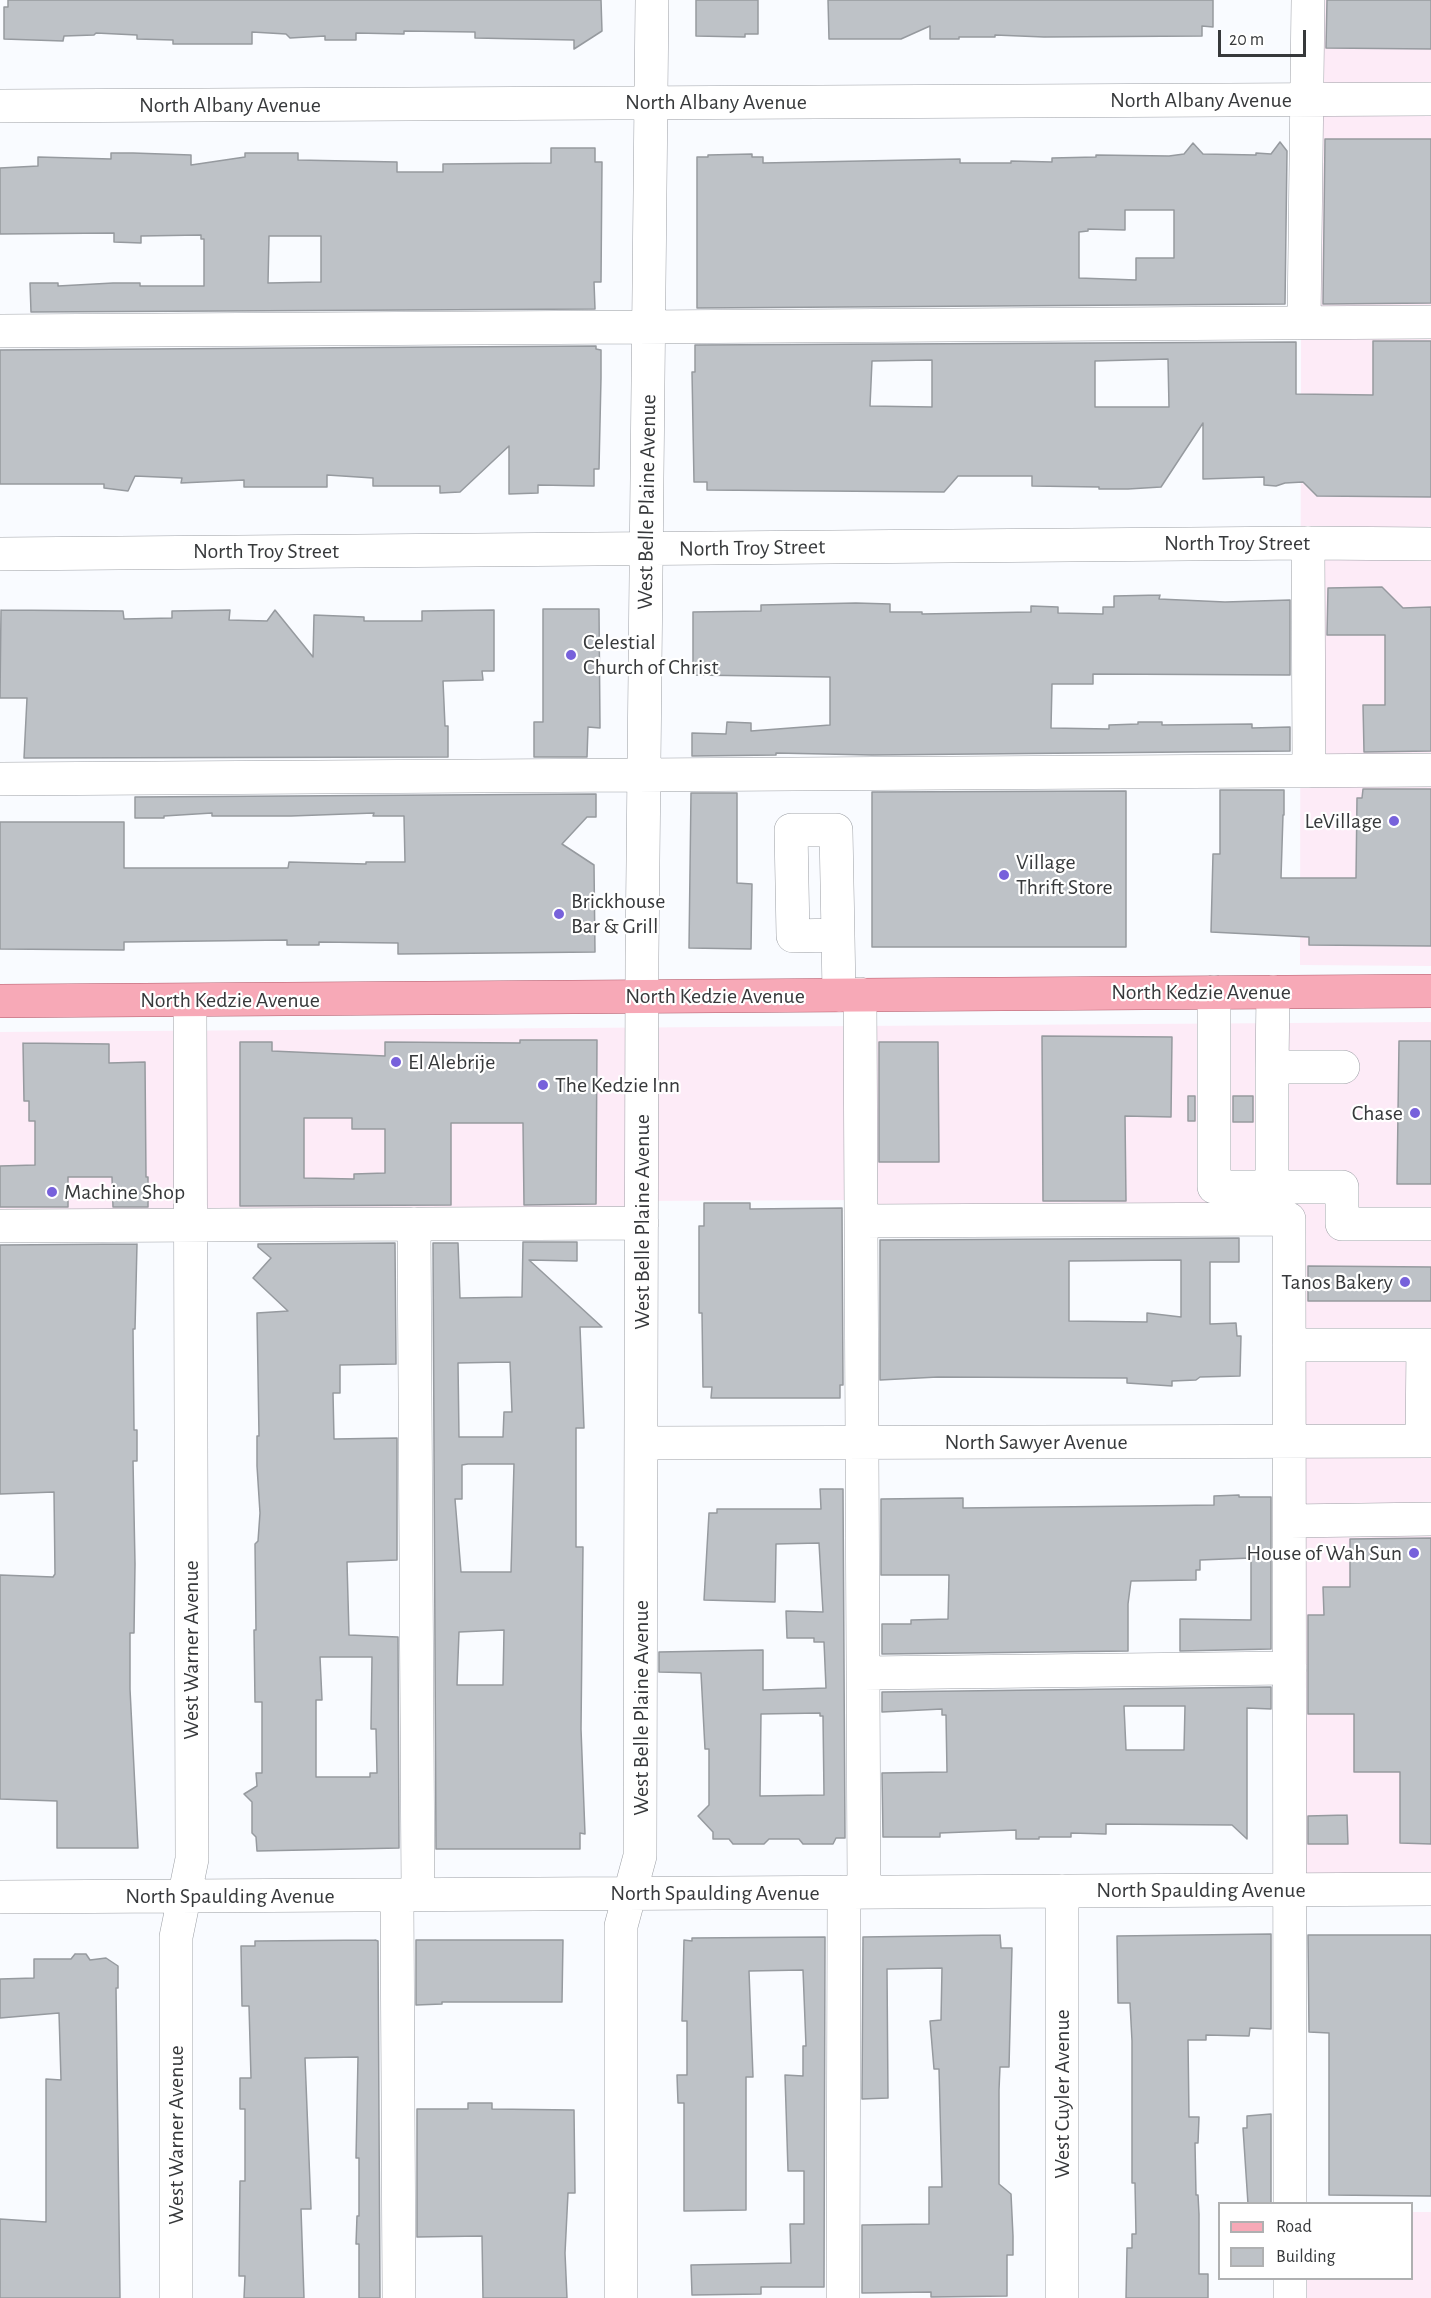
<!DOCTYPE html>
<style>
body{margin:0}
#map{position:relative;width:1431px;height:2298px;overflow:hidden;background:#f9fbff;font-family:"Alegreya Sans",sans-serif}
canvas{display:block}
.legend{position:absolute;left:1218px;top:2202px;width:195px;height:78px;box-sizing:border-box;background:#fff;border:2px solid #afb0b1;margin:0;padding:8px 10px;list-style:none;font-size:18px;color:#37393b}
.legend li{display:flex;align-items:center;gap:12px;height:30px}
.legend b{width:30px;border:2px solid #afb0b1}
.scale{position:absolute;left:1218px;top:30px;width:88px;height:27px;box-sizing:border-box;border:3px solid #37393b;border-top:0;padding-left:8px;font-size:18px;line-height:21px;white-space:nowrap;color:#37393b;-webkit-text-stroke:4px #fff;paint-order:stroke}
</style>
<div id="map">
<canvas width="1431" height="2298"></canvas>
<ul class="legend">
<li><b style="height:8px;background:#f7a9b7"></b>Road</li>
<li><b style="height:16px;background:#bec2c7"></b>Building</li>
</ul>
<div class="scale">20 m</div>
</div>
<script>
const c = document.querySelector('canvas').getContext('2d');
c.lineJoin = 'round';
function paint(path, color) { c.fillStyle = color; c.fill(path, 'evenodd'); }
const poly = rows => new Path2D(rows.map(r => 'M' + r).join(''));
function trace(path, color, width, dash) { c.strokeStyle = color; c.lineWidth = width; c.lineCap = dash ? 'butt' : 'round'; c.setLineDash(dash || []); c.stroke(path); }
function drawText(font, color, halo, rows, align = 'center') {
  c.font = font + ' "Alegreya Sans",sans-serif'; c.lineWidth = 4.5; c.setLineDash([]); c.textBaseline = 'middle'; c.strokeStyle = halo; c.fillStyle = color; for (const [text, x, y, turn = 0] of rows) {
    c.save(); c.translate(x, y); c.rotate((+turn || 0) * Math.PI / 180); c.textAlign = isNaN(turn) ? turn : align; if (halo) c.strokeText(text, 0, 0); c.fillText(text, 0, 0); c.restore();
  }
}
paint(poly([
 [1313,0,1431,0,1431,966,1300,965,1301,329],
 [1431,1022,1431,1885,1290,1887,1285,1221,865,1216,865,1200,639,1201,639,1217,0,1222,0,1032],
 [1412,2212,1431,2212,1431,2298,1293,2298,1293,2279,1412,2278]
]), '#fdebf7');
const building = poly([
 [8,0,601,0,602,31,574,49,574,40,475,38,475,32,404,31,404,34,356,33,356,40,325,40,325,36,290,38,286,34,252,32,252,44,173,44,173,40,137,39,137,35,96,33,94,35,64,36,63,41,4,39,4,7,8,7,8,0],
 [696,0,758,0,758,34,745,34,745,37,696,36,696,0],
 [828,0,1213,0,1213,27,1202,26,1202,36,1044,37,995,35,995,37,959,37,959,39,930,39,930,26,901,39,829,39,828,0],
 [1327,0,1431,0,1431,49,1326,48,1327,0],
 [1325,139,1431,139,1431,303,1323,304,1325,139],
 [1280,142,1287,151,1285,304,697,308,697,157,708,157,708,155,752,154,752,157,763,157,763,163,960,159,960,163,1011,163,1011,161,1052,162,1052,158,1096,157,1096,155,1169,156,1184,154,1193,143,1203,154,1256,155,1256,153,1271,154,1280,142],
 [1125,210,1174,210,1174,258,1136,258,1136,280,1079,278,1079,232,1088,231,1088,229,1125,230,1125,210],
 [551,148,595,148,595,162,602,162,601,282,594,282,595,309,31,312,30,283,58,283,58,286,113,283,140,283,140,286,204,286,204,239,201,239,201,235,141,236,141,243,114,242,114,233,0,234,0,168,38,166,38,157,111,159,111,153,133,153,191,155,191,165,245,157,245,153,298,153,298,160,397,162,397,172,443,172,443,164,551,163,551,148],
 [269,236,321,236,321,282,268,283,269,236],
 [1373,341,1431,341,1431,497,1317,496,1303,482,1285,483,1276,486,1264,485,1264,477,1203,479,1203,423,1161,487,1128,489,1099,489,1099,487,1032,486,1032,476,958,476,944,492,707,490,707,482,694,482,692,372,695,372,695,345,1296,342,1296,394,1373,395,1373,341],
 [1168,359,1169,407,1095,407,1095,361,1168,359],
 [932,360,932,407,870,406,872,361,932,360],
 [596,346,596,349,601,350,601,378,599,469,594,469,594,486,538,485,538,493,509,494,509,446,460,492,440,493,440,486,373,486,373,478,327,475,327,487,244,487,244,480,181,483,182,478,135,476,128,491,104,488,104,484,0,484,0,350,596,346],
 [1382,587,1403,608,1431,607,1431,751,1364,752,1363,705,1385,705,1385,635,1327,635,1328,588,1382,587],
 [1160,595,1159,599,1225,602,1290,600,1290,675,1093,674,1093,684,1052,684,1051,728,1109,729,1109,725,1138,724,1138,722,1162,722,1162,725,1252,724,1252,728,1290,727,1290,751,872,755,776,753,776,755,692,756,692,733,726,734,727,722,751,723,751,731,830,725,830,677,693,675,693,612,761,611,761,605,856,603,890,604,890,612,922,612,922,614,1031,612,1031,606,1058,607,1058,613,1103,614,1103,607,1114,607,1114,596,1160,595],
 [543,609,599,609,600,728,588,727,587,757,534,757,534,722,543,722,543,609],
 [1,610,123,611,124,619,172,618,172,611,230,610,229,620,267,621,275,610,313,657,314,615,364,617,364,621,422,621,422,611,494,610,494,671,482,671,483,680,443,681,445,726,448,726,448,757,24,758,27,698,0,698,1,610],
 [1363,789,1431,789,1431,946,1309,945,1309,937,1211,932,1213,854,1220,854,1220,790,1284,790,1284,815,1283,815,1281,878,1356,878,1357,798,1362,798,1363,789],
 [1126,791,1126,947,872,947,872,792,1126,791],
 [691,793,737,793,737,883,752,884,751,949,689,948,691,793],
 [596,794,596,817,587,817,562,844,594,865,595,952,398,954,398,943,319,942,319,945,287,945,287,940,124,942,124,950,0,949,0,822,124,822,124,868,288,868,289,862,366,864,366,862,405,862,404,816,373,816,374,813,291,816,212,816,212,813,164,816,164,818,135,818,135,797,596,794],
 [1042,1036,1172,1037,1171,1117,1125,1116,1126,1201,1043,1201,1042,1036],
 [520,1040,597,1040,596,1204,524,1205,523,1123,451,1123,451,1205,240,1206,240,1042,272,1042,272,1051,385,1056,385,1042,520,1043,520,1040],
 [304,1118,352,1118,352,1129,385,1129,385,1173,354,1174,354,1179,304,1178,304,1118],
 [1399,1041,1431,1041,1431,1184,1397,1184,1399,1041],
 [879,1042,938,1042,939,1162,879,1162,879,1042],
 [23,1043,109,1044,109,1063,145,1062,146,1177,148,1177,148,1207,113,1207,112,1177,68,1177,68,1207,0,1207,0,1166,35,1165,35,1121,29,1121,29,1101,24,1101,23,1043],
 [1188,1096,1195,1096,1195,1121,1188,1121,1188,1096],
 [1233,1096,1253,1096,1253,1122,1233,1122,1233,1096],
 [704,1203,750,1203,750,1209,842,1208,843,1385,840,1385,840,1398,711,1398,712,1387,703,1387,702,1313,699,1313,699,1226,704,1226,704,1203],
 [1239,1238,1239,1262,1210,1262,1210,1324,1236,1323,1237,1336,1241,1336,1240,1376,1200,1377,1196,1380,1172,1381,1172,1386,1127,1383,1127,1378,938,1377,880,1380,880,1240,1239,1238],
 [1181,1260,1181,1317,1147,1313,1147,1322,1069,1321,1069,1261,1181,1260],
 [523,1242,577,1242,577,1261,529,1260,602,1327,580,1327,584,1428,576,1428,576,1547,583,1547,581,1729,585,1834,580,1833,580,1849,436,1849,433,1243,458,1243,460,1298,522,1297,523,1242],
 [510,1362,512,1412,504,1412,503,1437,459,1437,458,1363,510,1362],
 [468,1464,514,1464,511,1572,461,1572,455,1499,462,1499,462,1465,468,1464],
 [504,1630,503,1685,457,1685,459,1632,504,1630],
 [395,1243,396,1364,340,1365,340,1393,333,1393,334,1439,397,1438,397,1560,347,1562,349,1635,398,1637,399,1848,257,1851,256,1837,252,1833,252,1802,244,1794,257,1786,256,1773,262,1773,262,1702,255,1702,254,1630,256,1630,255,1544,258,1541,260,1513,257,1466,257,1436,259,1436,257,1313,288,1311,253,1278,271,1258,258,1247,258,1244,395,1243],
 [320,1657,372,1657,371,1729,376,1729,377,1773,370,1773,370,1777,316,1777,316,1700,322,1700,320,1657],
 [137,1244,135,1329,133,1329,134,1430,137,1430,137,1461,133,1461,135,1564,134,1633,130,1633,130,1689,138,1848,57,1848,57,1801,0,1799,0,1575,53,1577,55,1574,54,1492,0,1494,0,1245,137,1244],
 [1308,1266,1431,1267,1431,1301,1308,1301,1308,1266],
 [820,1489,843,1489,845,1838,836,1838,833,1844,803,1844,799,1839,769,1839,764,1844,733,1844,729,1839,713,1839,713,1832,698,1816,709,1805,709,1749,705,1749,701,1673,659,1672,659,1652,763,1650,763,1690,826,1688,824,1642,814,1642,814,1638,787,1638,786,1611,823,1612,819,1543,776,1544,775,1602,704,1600,709,1513,717,1513,717,1509,821,1509,820,1489],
 [820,1713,820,1716,823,1716,824,1795,760,1796,761,1714,820,1713],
 [1239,1495,1239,1497,1271,1497,1271,1649,1180,1651,1180,1619,1251,1620,1251,1558,1200,1560,1200,1570,1196,1570,1196,1580,1131,1581,1128,1604,1128,1651,882,1654,882,1624,911,1624,911,1620,948,1619,949,1575,881,1575,881,1499,963,1498,963,1508,1140,1506,1214,1505,1214,1496,1239,1495],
 [1431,1538,1431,1844,1400,1843,1400,1772,1354,1772,1354,1714,1308,1714,1308,1615,1324,1615,1323,1587,1350,1587,1350,1539,1431,1538],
 [1271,1687,1271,1709,1247,1708,1247,1839,1232,1825,1106,1824,1106,1834,1071,1833,1071,1837,1039,1837,1039,1839,1016,1839,1016,1830,940,1833,940,1837,883,1837,882,1773,947,1772,946,1715,942,1715,942,1709,882,1712,882,1692,1271,1687],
 [1124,1706,1185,1706,1184,1750,1126,1750,1124,1706],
 [1347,1815,1348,1844,1308,1844,1308,1816,1347,1815],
 [1271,1934,1271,2029,1250,2028,1249,2036,1206,2035,1206,2040,1188,2040,1189,2117,1199,2117,1198,2143,1195,2143,1196,2195,1198,2195,1199,2214,1199,2274,1208,2274,1208,2298,1126,2298,1127,2248,1132,2248,1132,2234,1136,2234,1135,2183,1132,2183,1132,2041,1130,2003,1118,2003,1117,1936,1271,1934],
 [1000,1935,1001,1948,1012,1948,1009,2067,1000,2067,999,2090,999,2184,1011,2194,1013,2236,1013,2255,1007,2255,1007,2296,931,2297,931,2292,862,2293,862,2225,929,2224,929,2187,942,2187,939,2069,934,2069,930,2021,941,2020,942,1968,887,1969,888,2098,862,2099,863,1937,1000,1935],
 [1308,1935,1431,1935,1431,2196,1329,2195,1329,2033,1309,2032,1308,1935],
 [825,1937,824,2287,761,2287,761,2294,692,2295,691,2265,791,2263,790,2224,804,2224,804,2171,788,2171,785,2075,803,2076,803,2046,806,2046,803,1970,749,1971,753,2077,746,2077,746,2210,684,2211,684,2103,678,2103,677,2075,687,2075,687,2021,682,2021,684,1940,692,1941,692,1938,825,1937],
 [375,1940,378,1941,380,2298,359,2298,359,2244,356,2244,357,2216,359,2216,359,2158,356,2158,358,2057,305,2058,311,2209,301,2209,304,2298,244,2298,245,2276,239,2276,240,2181,245,2181,245,2109,240,2109,240,2078,251,2078,249,2006,242,2006,241,1946,255,1946,255,1941,375,1940],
 [416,1940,563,1940,562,2002,442,2002,442,2004,416,2005,416,1940],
 [75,1954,86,1954,90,1960,106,1958,118,1966,118,1988,116,1988,120,2298,0,2298,0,2219,46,2222,46,2079,61,2080,59,2013,0,2018,0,1979,34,1978,34,1959,71,1959,75,1954],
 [468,2103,492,2103,492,2109,574,2110,575,2193,568,2193,565,2253,567,2298,483,2298,482,2236,417,2237,417,2109,468,2109,468,2103],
 [1271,2114,1271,2204,1248,2204,1243,2128,1247,2128,1247,2116,1271,2114]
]);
paint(building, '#bec2c7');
trace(building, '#969a9f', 1.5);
const minor = poly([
 [0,106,1431,99],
 [1304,323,1308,0],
 [0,331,1431,322],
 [1308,543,1309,771],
 [0,554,1308,543,1431,544],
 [0,779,1431,770],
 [838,935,793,936,791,830,836,830,838,935,839,995],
 [1214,992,1214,1187,1342,1187,1342,1224,1431,1224],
 [1273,992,1272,1067,1343,1067],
 [860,994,864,1892],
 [1272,1187,1272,1067],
 [862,1221,1289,1219,1290,2204],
 [414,1224,418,1895],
 [0,1226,642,1223],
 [1289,1345,1431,1345],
 [1422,1441,1423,1345],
 [641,1443,1431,1441],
 [1290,1521,1431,1519],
 [864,1673,1290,1668],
 [397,1895,399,2298],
 [0,1897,1431,1889],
 [1290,2278,1290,2298],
 [176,2298,176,1937,192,1859,190,1001],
 [621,2298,621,1926,640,1856,642,956,652,0],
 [843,2298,844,1892],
 [1062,2298,1062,1891]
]);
const major = poly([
 [0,1001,1431,991]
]);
trace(minor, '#9da0a6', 34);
trace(major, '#b15c6c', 34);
trace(minor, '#fff', 33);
trace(major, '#f7a9b7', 33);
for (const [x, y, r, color] of [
 [571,655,6,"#7761db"],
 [1394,821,6,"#7761db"],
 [1004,875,6,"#7761db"],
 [559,914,6,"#7761db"],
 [396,1062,6,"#7761db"],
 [543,1085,6,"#7761db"],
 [1415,1113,6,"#7761db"],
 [52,1192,6,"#7761db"],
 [1405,1282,6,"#7761db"],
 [1414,1553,6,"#7761db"]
]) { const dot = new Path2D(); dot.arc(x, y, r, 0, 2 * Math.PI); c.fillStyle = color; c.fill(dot); trace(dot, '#fff', 2); }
drawText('22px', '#37393b', '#fff', [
 ["North Albany Avenue",1201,100],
 ["North Albany Avenue",716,102],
 ["North Albany Avenue",230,105],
 ["West Belle Plaine Avenue",647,502,-89],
 ["North Troy Street",1237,543],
 ["North Troy Street",752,548,-1],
 ["North Troy Street",266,551],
 ["North Kedzie Avenue",1201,992],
 ["North Kedzie Avenue",715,996],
 ["North Kedzie Avenue",230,1000],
 ["West Belle Plaine Avenue",642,1222,-90],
 ["North Sawyer Avenue",1036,1442],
 ["West Warner Avenue",191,1650,-90],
 ["West Belle Plaine Avenue",641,1708,-90],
 ["North Spaulding Avenue",1201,1890],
 ["North Spaulding Avenue",715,1893],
 ["North Spaulding Avenue",230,1896],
 ["West Cuyler Avenue",1062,2094,-90],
 ["West Warner Avenue",176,2135,-90]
]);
drawText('22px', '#37393b', '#fff', [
 ["Celestial",583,642],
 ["Church of Christ",583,667],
 ["LeVillage",1382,821,"right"],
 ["Village",1016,862],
 ["Thrift Store",1016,887],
 ["Brickhouse",571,901],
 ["Bar & Grill",571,926],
 ["El Alebrije",408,1062],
 ["The Kedzie Inn",555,1085],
 ["Chase",1403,1113,"right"],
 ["Machine Shop",64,1192],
 ["Tanos Bakery",1393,1282,"right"],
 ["House of Wah Sun",1402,1553,"right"]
], 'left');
</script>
